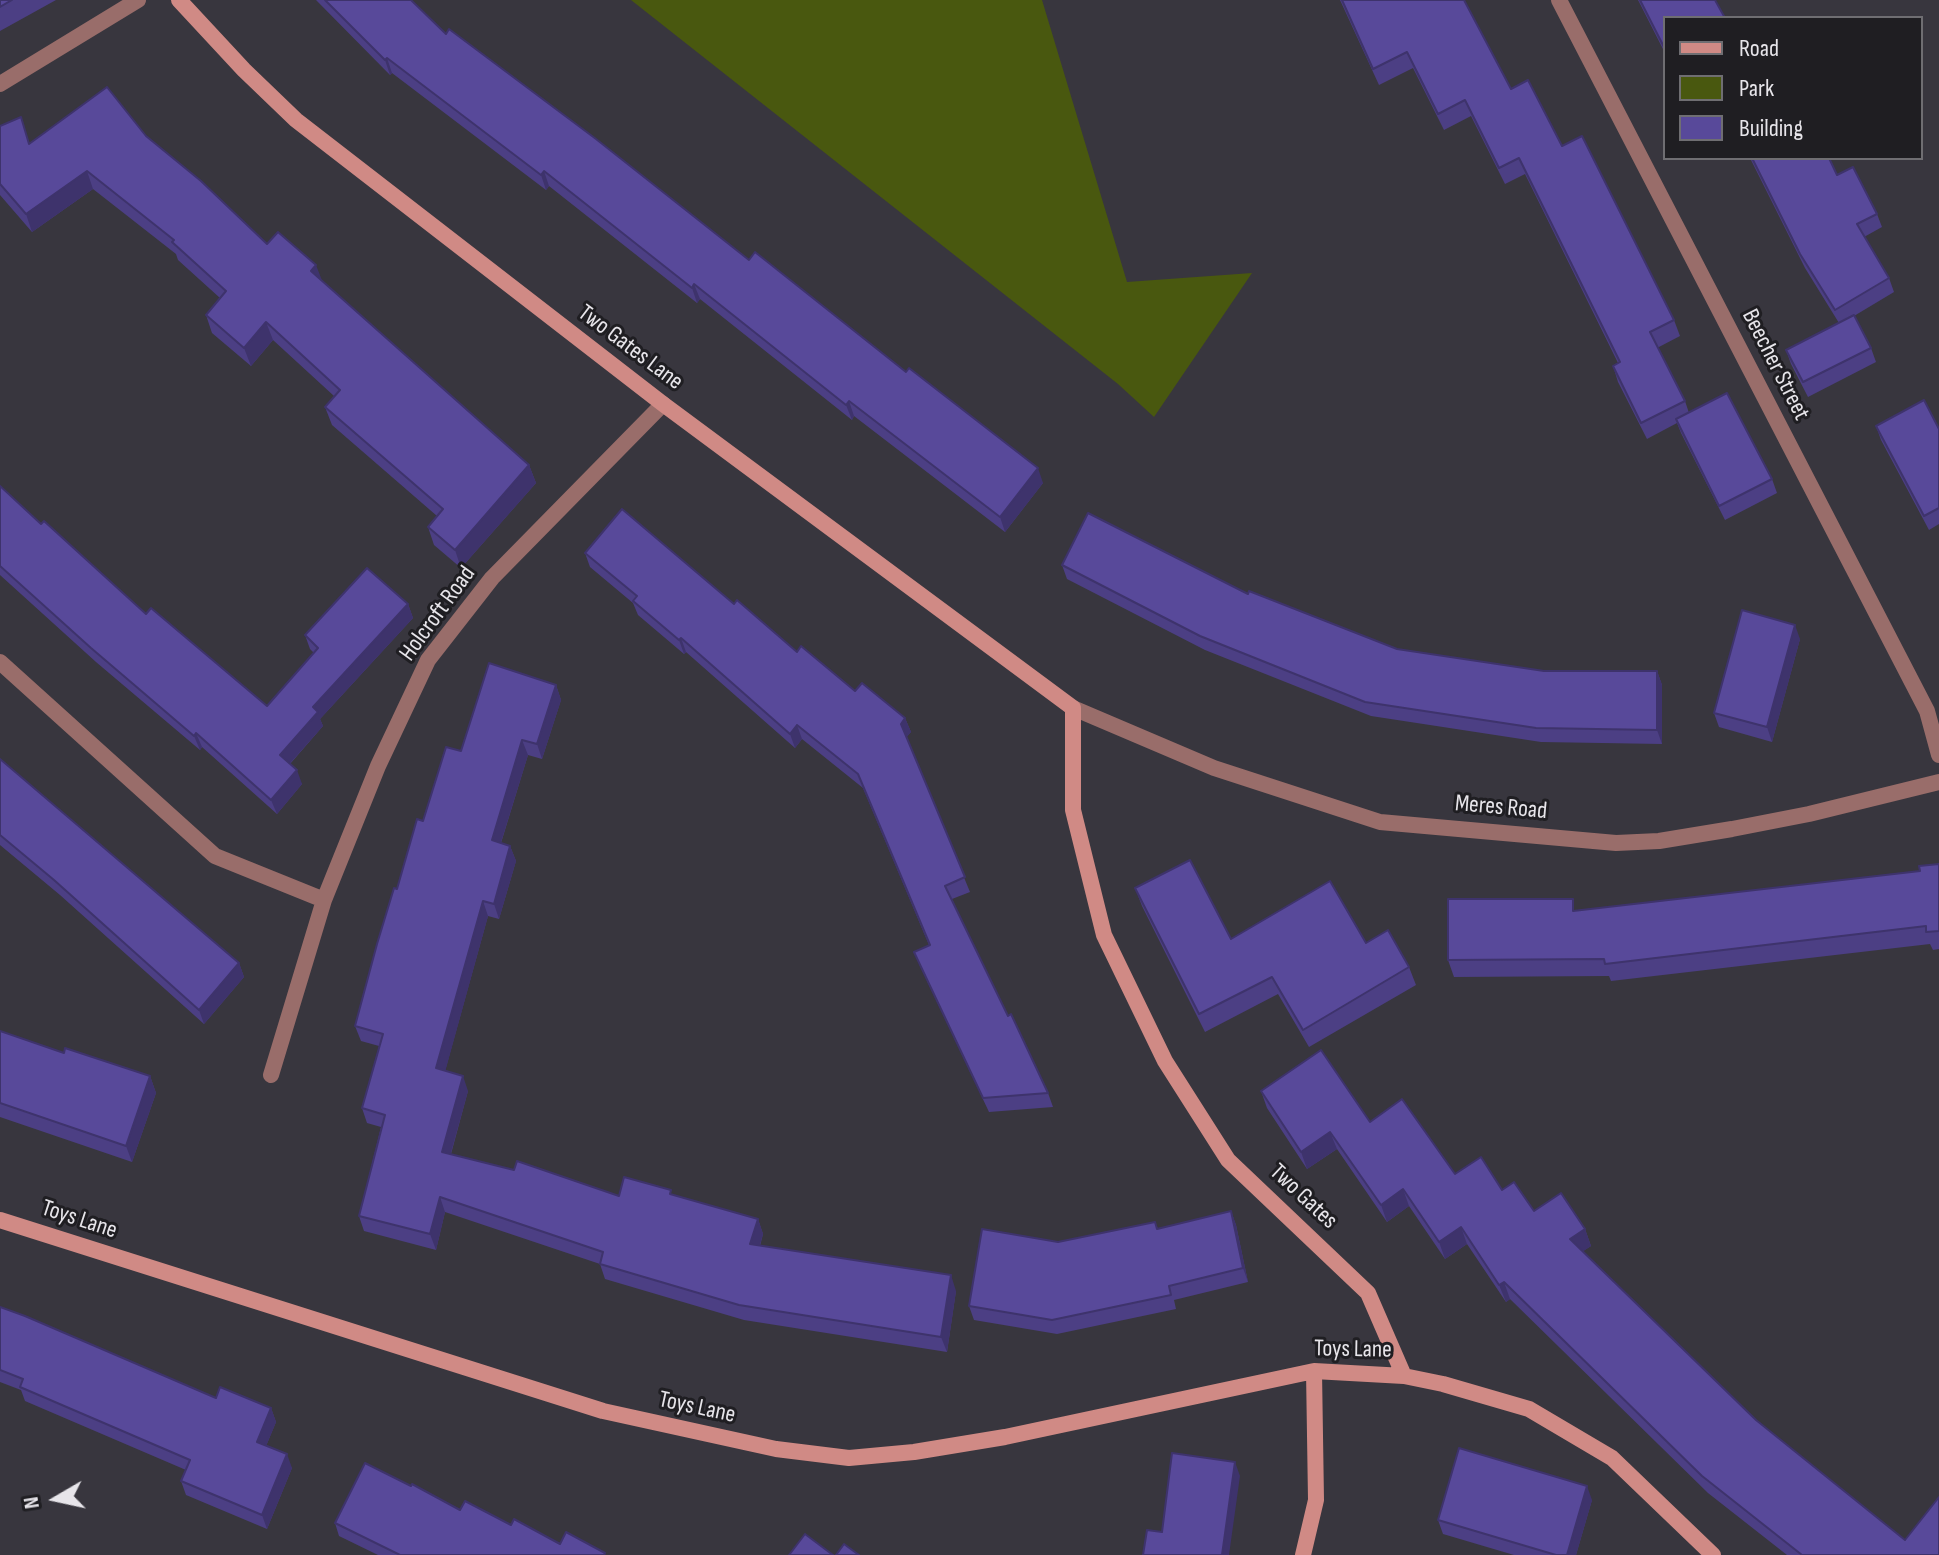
<!DOCTYPE html>
<style>
body{margin:0}
#map{position:relative;width:1939px;height:1555px;overflow:hidden;background:#38363e;font-family:"Sofia Sans Condensed",sans-serif}
canvas{display:block}
.legend{position:absolute;left:1663px;top:16px;width:260px;height:144px;box-sizing:border-box;background:#1f1e22;border:2px solid #6f6e72;margin:0;padding:10px 14px;list-style:none;font-size:24px;color:#e7e5ea}
.legend li{display:flex;align-items:center;gap:16px;height:40px}
.legend b{width:40px;border:2px solid #6f6e72}
.north{position:absolute;left:16px;top:1459px;width:80px;height:80px;-webkit-text-stroke:6px #1f1e22;paint-order:stroke;rotate:261deg;font-size:22px;font-weight:700;line-height:32px;text-align:center;color:#e7e5ea}
.north::after{content:'';display:block;margin:auto;width:28px;height:36px;background:#e7e5ea;clip-path:polygon(50% 0,100% 100%,50% 72%,0 100%)}
</style>
<div id="map">
<canvas width="1939" height="1555"></canvas>
<ul class="legend">
<li><b style="height:10px;background:#d08a85"></b>Road</li>
<li><b style="height:22px;background:#49580f"></b>Park</li>
<li><b style="height:22px;background:#58499a"></b>Building</li>
</ul>
<div class="north">N</div>
</div>
<script>
const c = document.querySelector('canvas').getContext('2d');
c.lineJoin = 'round';
function paint(path, color) { c.fillStyle = color; c.fill(path, 'evenodd'); }
const poly = rows => new Path2D(rows.map(r => 'M' + r).join(''));
function trace(path, color, width, dash) { c.strokeStyle = color; c.lineWidth = width; c.lineCap = dash ? 'butt' : 'round'; c.setLineDash(dash || []); c.stroke(path); }
function drawText(font, color, halo, rows, align = 'center') {
  c.font = font + ' "Sofia Sans Condensed",sans-serif'; c.lineWidth = 6; c.setLineDash([]); c.textBaseline = 'middle'; c.strokeStyle = halo; c.fillStyle = color; for (const [text, x, y, turn = 0] of rows) {
    c.save(); c.translate(x, y); c.rotate((+turn || 0) * Math.PI / 180); c.textAlign = isNaN(turn) ? turn : align; if (halo) c.strokeText(text, 0, 0); c.fillText(text, 0, 0); c.restore();
  }
}
paint(poly([
 [631,0,1042,0,1127,282,1252,273,1154,417,1118,384]
]), '#49580f');
trace(poly([
 [1559,0,1927,711,1939,755],
 [0,84,138,0],
 [0,662,215,856,324,900],
 [1073,708,1214,768,1380,822,1616,843,1659,841,1732,829,1809,814,1939,782],
 [271,1075,324,900,378,766,428,660,492,578,663,404]
]), '#996d6a', 16);
trace(poly([
 [179,0,244,70,296,120,663,404,1073,708,1073,810,1104,935,1165,1061,1228,1160,1368,1293,1404,1376],
 [0,1220,603,1411,776,1449,849,1458,914,1452,1005,1437,1314,1371,1404,1376,1443,1384,1529,1409,1612,1458,1713,1555],
 [1303,1555,1316,1500,1314,1371]
]), '#d08a85', 16);
paint(poly([
 [0,0,56,0,0,31],
 [316,0,411,0,446,34,749,260,1043,483,1005,532,854,416,852,420,700,299,697,303,549,186,546,190,392,73,390,75],
 [1340,0,1464,0,1511,89,1562,146,1674,320,1680,336,1657,348,1685,401,1689,413,1772,479,1777,493,1725,520,1681,433,1677,423,1647,439,1618,382,1613,366,1618,363,1525,174,1505,184,1471,116,1444,130,1413,68,1379,85],
 [1638,0,1715,0,1665,18,1665,53],
 [0,126,30,143,146,136,267,244,322,281,529,465,536,483,461,568,434,545,428,527,437,516,332,425,325,407,334,396,273,340,251,366,212,333,206,315,220,298,178,260,176,254,93,189,32,232,0,195],
 [1750,158,1829,158,1837,175,1877,214,1882,227,1864,237,1889,278,1894,292,1854,316,1871,348,1876,362,1808,397,1791,364,1786,350,1839,323,1805,268],
 [1876,426,1939,429,1939,524,1929,530,1881,440],
 [0,486,41,524,146,614,267,706,314,653,310,649,305,635,408,604,413,618,320,719,323,726,290,764,302,784,277,814,202,747,200,750,96,662,0,575],
 [585,553,734,604,797,652,855,691,905,718,911,732,906,737,970,892,952,899,1008,1016,1048,1093,1053,1107,989,1112,920,966,914,952,929,945,863,788,802,739,795,748,686,652,684,654,638,615,633,603,590,567],
 [1062,565,1248,594,1397,649,1544,671,1657,671,1662,685,1662,744,1541,742,1371,716,1205,650,1067,579],
 [1800,639,1772,742,1719,727,1714,713],
 [556,685,561,700,542,759,528,755,501,843,510,846,516,861,499,919,488,916,445,1071,468,1091,451,1154,619,1196,673,1195,758,1219,763,1234,760,1246,956,1291,947,1352,744,1320,605,1279,600,1264,445,1212,436,1250,364,1231,359,1216,381,1127,367,1123,362,1108,379,1046,361,1041,355,1026,397,889,423,821,461,751],
 [0,759,239,963,244,977,204,1024,60,895,0,845],
 [1939,864,1939,949,1933,950,1930,944,1611,981,1609,976,1454,977,1448,960,1578,910,1920,871],
 [1135,888,1231,939,1366,943,1409,967,1416,985,1309,1047,1278,994,1205,1032,1142,906],
 [0,1031,64,1053,150,1076,156,1093,132,1162,0,1117],
 [1261,1091,1370,1122,1455,1174,1502,1190,1534,1211,1585,1229,1591,1246,1583,1251,1756,1420,1905,1540,1939,1555,1787,1555,1708,1493,1510,1299,1506,1302,1467,1244,1445,1259,1409,1206,1387,1222,1337,1149,1307,1169,1267,1108],
 [1231,1211,1236,1225,1248,1282,1174,1300,1176,1309,1057,1334,974,1320,969,1306,1058,1242,1155,1222,1158,1229],
 [0,1307,216,1398,271,1408,276,1422,266,1446,292,1468,267,1529,186,1495,181,1481,186,1470,25,1401,21,1390,0,1382],
 [1592,1500,1576,1555,1514,1555,1443,1534,1438,1520],
 [460,1510,511,1525,560,1544,606,1555,378,1555,339,1536,335,1523]
]), '#4c3f84');
paint(poly([
 [387,58,392,73,390,75,385,60],
 [87,171,93,189,32,232,26,214],
 [544,171,549,186,546,190,541,175],
 [316,265,323,283,311,271],
 [694,284,700,299,697,303,692,288],
 [266,322,273,340,251,366,244,348],
 [849,401,854,416,852,420,846,405],
 [529,465,536,483,461,568,455,550],
 [1038,468,1043,483,1005,532,1000,517],
 [408,604,413,618,320,719,323,726,285,769,280,755,313,707],
 [1795,625,1800,639,1772,742,1767,727],
 [681,638,686,652,684,654,679,640],
 [1657,671,1662,685,1662,744,1657,730],
 [556,685,561,700,542,759,537,744],
 [905,718,911,732,906,738,901,724],
 [797,725,802,739,795,748,790,734],
 [196,733,202,747,200,750,194,736],
 [522,740,528,755,497,855,492,840],
 [297,770,302,784,277,814,271,800],
 [510,846,516,861,499,919,494,904],
 [483,901,488,916,442,1083,436,1068],
 [239,963,244,977,204,1024,199,1010],
 [150,1076,156,1093,132,1162,126,1146],
 [463,1076,468,1091,447,1167,442,1152],
 [1330,1132,1337,1149,1307,1169,1301,1152],
 [1403,1189,1409,1206,1387,1222,1381,1205],
 [440,1197,445,1212,436,1250,430,1234],
 [1231,1211,1236,1225,1248,1282,1243,1268],
 [758,1219,763,1234,756,1259,750,1244],
 [1461,1227,1467,1244,1445,1259,1439,1242],
 [1585,1229,1591,1246,1576,1256,1570,1239],
 [951,1275,956,1291,947,1352,941,1337],
 [1504,1282,1510,1299,1506,1302,1499,1285],
 [271,1408,276,1422,262,1456,257,1442],
 [287,1454,292,1468,267,1529,262,1515],
 [1235,1462,1240,1476,1229,1555,1222,1555],
 [1587,1486,1592,1500,1576,1555,1567,1555]
]), '#3e336c');
const building = poly([
 [0,0,12,0,0,7,0,0],
 [325,0,411,0,446,34,449,29,596,139,749,260,755,252,906,372,909,368,1038,468,1000,517,849,401,846,405,694,284,692,288,544,171,541,175,387,58,385,60,325,0],
 [1342,0,1464,0,1511,89,1528,80,1562,146,1582,136,1674,320,1650,332,1685,401,1641,423,1613,366,1620,362,1519,158,1499,168,1465,100,1438,114,1407,52,1373,69,1342,0],
 [1640,0,1715,0,1725,18,1665,18,1665,49,1640,0],
 [107,87,146,136,201,181,267,244,278,232,316,265,311,271,529,465,455,550,428,527,443,509,325,407,340,390,266,322,244,348,206,315,226,291,172,242,174,240,87,171,26,214,0,184,0,126,21,117,29,144,107,87],
 [1752,158,1829,158,1837,175,1853,167,1877,214,1857,224,1889,278,1835,310,1800,254,1752,158],
 [1854,315,1871,348,1803,382,1786,350,1854,315],
 [1727,393,1772,479,1719,506,1676,419,1727,393],
 [1924,400,1939,429,1939,508,1924,516,1876,426,1924,400],
 [0,486,41,524,44,521,146,614,151,608,267,706,318,648,305,635,367,568,408,604,313,707,318,712,280,755,297,770,271,800,196,733,194,736,91,648,0,566,0,486],
 [622,509,734,604,737,600,797,652,801,646,855,691,862,683,905,718,901,724,965,877,945,886,1008,1016,1011,1014,1048,1093,983,1098,914,952,930,945,858,774,797,725,790,734,681,638,679,640,633,601,637,596,585,553,622,509],
 [1088,513,1248,594,1249,591,1397,649,1544,671,1657,671,1657,730,1536,728,1365,702,1200,636,1062,565,1088,513],
 [1742,610,1795,625,1767,727,1714,713,1742,610],
 [489,663,556,685,537,744,522,740,492,840,510,846,494,904,483,901,436,1068,463,1076,442,1152,514,1170,517,1161,619,1196,624,1177,671,1190,670,1194,758,1219,750,1244,951,1275,941,1337,739,1305,600,1264,603,1252,440,1197,430,1234,359,1216,385,1115,362,1108,383,1034,355,1026,377,944,394,888,397,889,417,819,423,821,446,747,461,751,489,663],
 [0,759,239,963,199,1010,54,880,0,835,0,759],
 [1190,860,1231,939,1330,881,1366,943,1388,930,1409,967,1303,1030,1272,977,1199,1014,1135,888,1190,860],
 [1939,864,1939,931,1926,932,1926,926,1605,964,1604,959,1448,960,1448,899,1573,899,1573,911,1920,871,1919,866,1939,864],
 [0,1031,64,1053,65,1048,150,1076,126,1146,0,1103,0,1031],
 [1321,1050,1370,1122,1402,1099,1455,1174,1481,1157,1502,1190,1514,1182,1534,1211,1561,1193,1585,1229,1570,1239,1756,1420,1905,1540,1939,1497,1939,1555,1802,1555,1702,1476,1504,1282,1499,1285,1461,1227,1439,1242,1403,1189,1381,1205,1330,1132,1301,1152,1261,1091,1321,1050],
 [1231,1211,1243,1268,1169,1286,1171,1295,1052,1320,969,1306,982,1229,1058,1242,1155,1222,1157,1229,1231,1211],
 [0,1307,25,1316,216,1398,220,1387,271,1408,257,1442,287,1454,262,1515,181,1481,190,1460,20,1387,23,1379,0,1370,0,1307],
 [1459,1448,1587,1486,1567,1555,1556,1555,1438,1520,1459,1448],
 [1172,1453,1235,1462,1222,1555,1143,1555,1147,1530,1162,1532,1172,1453],
 [365,1463,411,1486,412,1484,460,1510,465,1501,511,1525,514,1519,560,1544,566,1532,605,1553,604,1555,400,1555,335,1523,365,1463],
 [805,1534,833,1555,789,1555,805,1534],
 [844,1544,859,1555,836,1555,844,1544]
]);
paint(building, '#58499a');
trace(building, '#3e336c', 2);
drawText('24px', '#e7e5ea', '#1f1e22', [
 ["Two Gates Lane",630,348,37],
 ["Beecher Street",1775,365,63],
 ["Holcroft Road",438,614,-54],
 ["Meres Road",1501,808,5],
 ["Two Gates",1303,1197,43],
 ["Toys Lane",79,1220,18],
 ["Toys Lane",1353,1350,1],
 ["Toys Lane",697,1408,12]
]);
</script>
